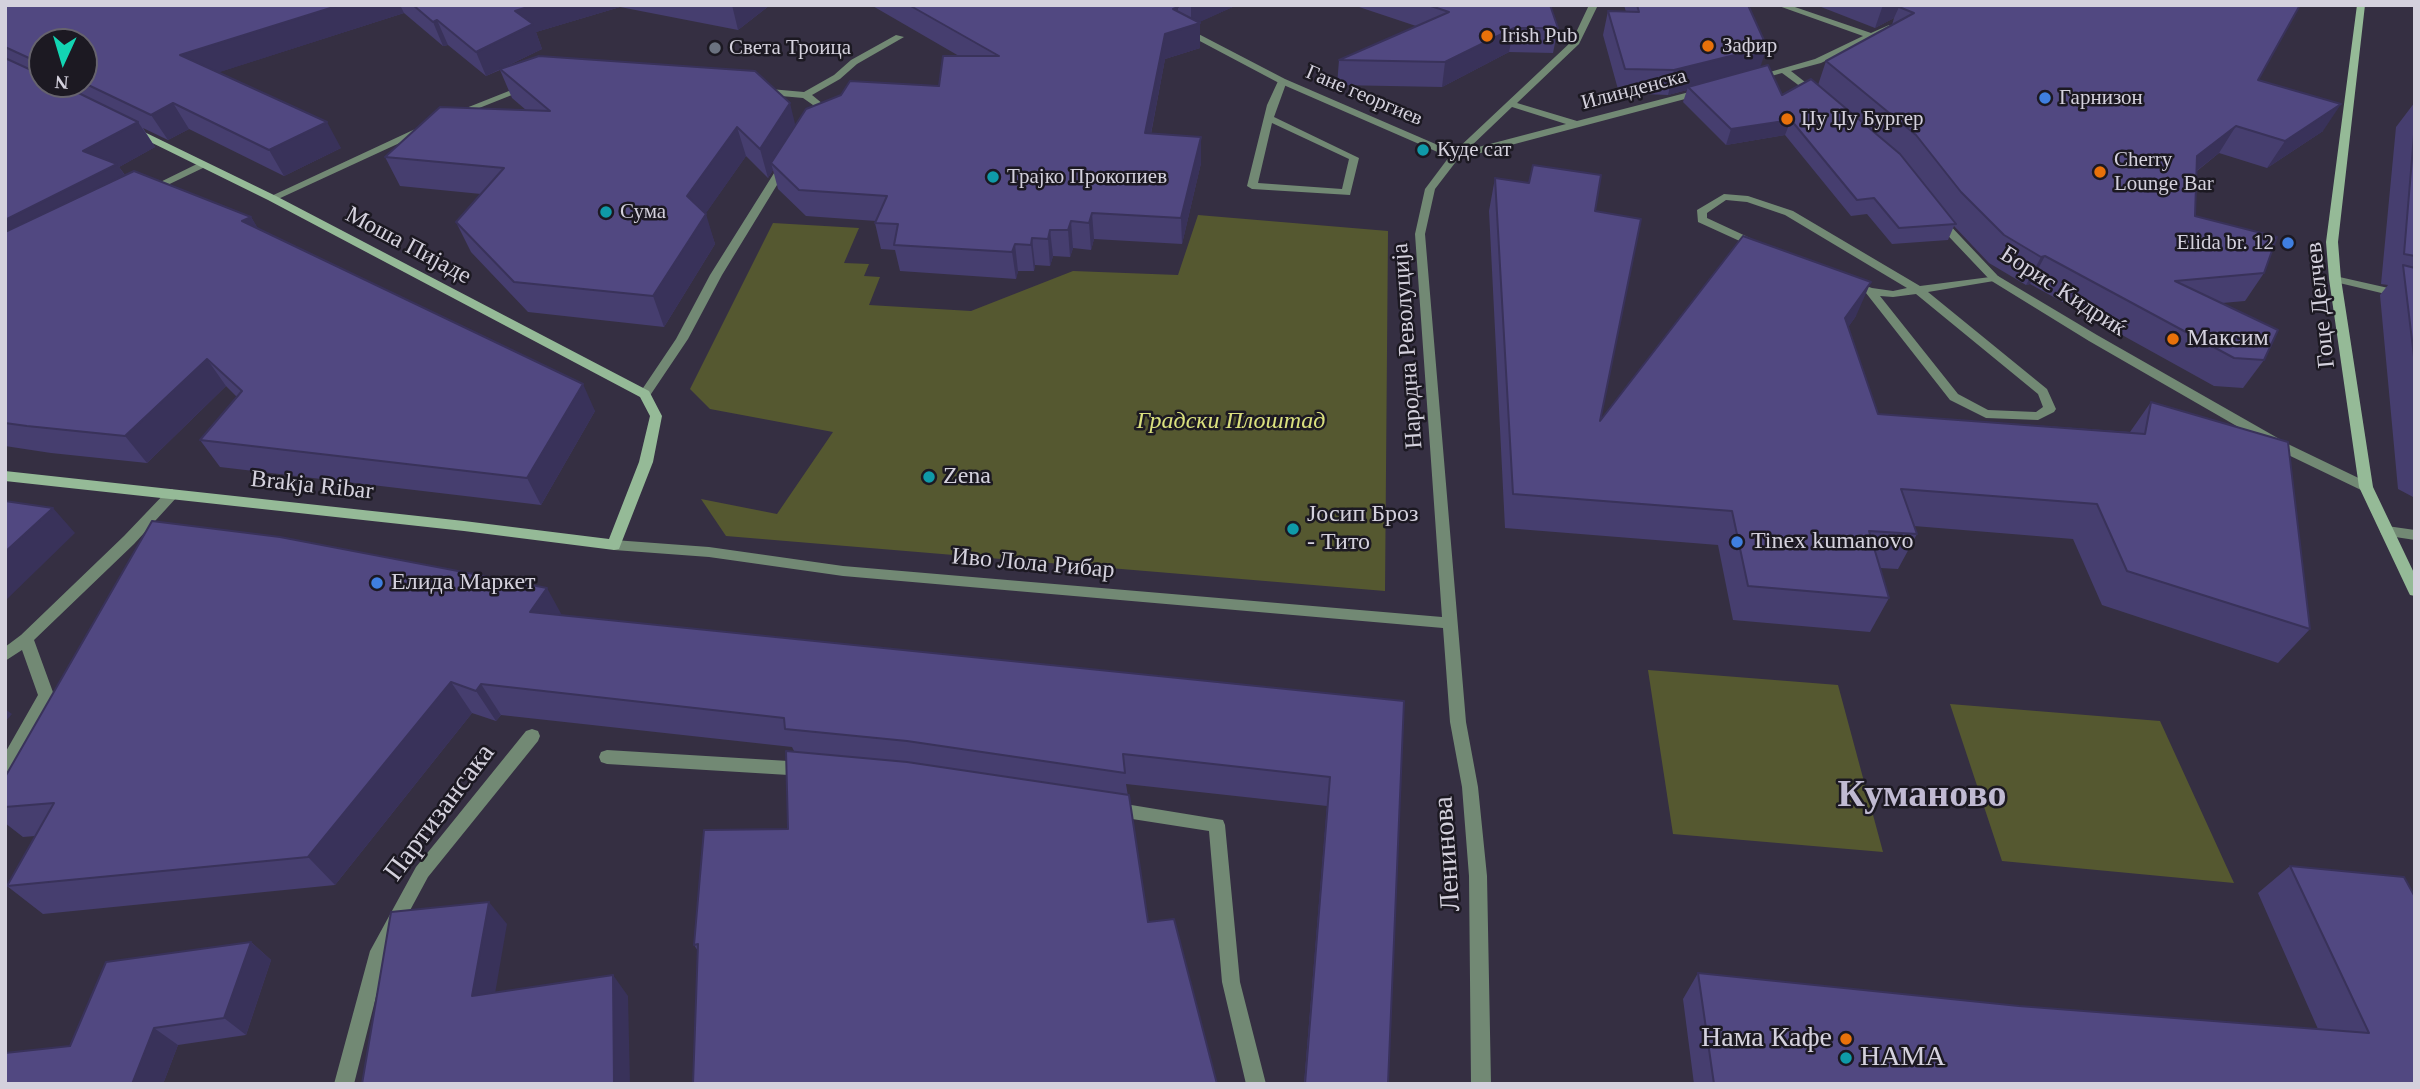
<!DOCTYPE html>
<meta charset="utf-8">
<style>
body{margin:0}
#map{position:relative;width:2420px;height:1089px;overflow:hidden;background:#352f42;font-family:Georgia,serif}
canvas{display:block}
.frame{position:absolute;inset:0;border:7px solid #d4d1dd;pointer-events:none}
.north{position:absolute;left:28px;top:28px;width:70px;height:70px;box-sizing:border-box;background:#1c1922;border:2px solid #66636d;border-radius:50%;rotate:184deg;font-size:19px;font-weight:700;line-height:28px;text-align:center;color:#d4d1dd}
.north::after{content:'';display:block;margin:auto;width:24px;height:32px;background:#13d5b3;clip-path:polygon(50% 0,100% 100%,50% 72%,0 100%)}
</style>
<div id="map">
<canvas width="2420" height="1089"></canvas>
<div class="frame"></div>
<div class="north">N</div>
</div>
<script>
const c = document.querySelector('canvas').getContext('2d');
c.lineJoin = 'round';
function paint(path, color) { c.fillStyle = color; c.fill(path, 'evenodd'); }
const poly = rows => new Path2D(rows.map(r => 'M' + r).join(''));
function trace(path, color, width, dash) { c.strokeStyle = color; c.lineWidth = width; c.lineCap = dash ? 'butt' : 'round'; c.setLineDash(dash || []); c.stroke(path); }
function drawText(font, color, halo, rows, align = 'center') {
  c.font = font + ' Georgia,serif'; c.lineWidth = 5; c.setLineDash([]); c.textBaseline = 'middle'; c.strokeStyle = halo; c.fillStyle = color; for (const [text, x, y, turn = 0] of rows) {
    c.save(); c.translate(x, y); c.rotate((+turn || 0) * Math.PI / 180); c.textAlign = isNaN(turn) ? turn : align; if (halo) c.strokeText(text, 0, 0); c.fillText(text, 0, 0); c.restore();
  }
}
paint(poly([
 [1198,215,1388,231,1385,591,726,536,701,499,777,514,833,432,710,409,690,389,773,223,859,228,844,263,869,264,864,276,880,277,869,305,971,311,1073,271,1178,275],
 [1648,670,1838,685,1883,852,1673,834],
 [1950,704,2160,721,2234,883,2002,861]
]), '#555830');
paint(poly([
 [1279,79,1287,81,1274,117,1359,158,1350,195,1252,189,1247,186,1267,105,1279,79],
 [1272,123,1349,159,1342,189,1258,183,1272,123],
 [1724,194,1748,196,1793,211,1920,286,1998,276,2000,278,1994,281,1928,292,2047,389,2056,409,2054,412,2038,420,1986,418,1950,400,1866,293,1846,284,1852,281,1872,288,1893,291,1907,288,1785,215,1747,202,1726,200,1707,213,1707,218,1763,244,1763,248,1755,248,1698,222,1697,210,1724,194],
 [1916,294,2038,394,2043,407,2036,412,1988,410,1958,394,1880,296,1893,297,1916,294],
 [2335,276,2415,294,2415,301,2331,281,2331,277,2335,276]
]), '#728974');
paint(poly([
 [1589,5,1598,5,1579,44,1517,103,1577,121,1701,89,1706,92,1704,94,1458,159,1435,189,1425,234,1466,722,1478,787,1487,876,1491,1084,1471,1084,1469,876,1462,787,1450,722,1443,628,843,576,709,557,614,550,607,545,614,540,709,547,843,566,1442,617,1415,234,1425,189,1449,157,1279,83,1179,30,1187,28,1285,79,1454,152,1572,41,1589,5],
 [1512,107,1566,124,1467,150,1512,107],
 [1776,5,1789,5,1871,33,1889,25,1893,28,1821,63,1791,71,1819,93,1819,97,1816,98,1782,73,1754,81,1749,78,1815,59,1863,36,1776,5],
 [896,35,904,37,857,64,840,79,812,95,823,104,814,124,806,122,813,105,803,98,759,94,754,91,759,88,804,92,834,75,851,60,896,35],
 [524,85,532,87,454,118,446,116,524,85],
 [426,124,431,127,430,129,276,200,272,201,267,198,426,124],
 [786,159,791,162,722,275,688,339,649,397,641,397,639,394,676,339,710,275,781,162,786,159],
 [201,162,206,165,205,167,153,192,149,193,144,190,201,162],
 [1940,218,1944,219,1998,276,2097,335,2290,445,2371,484,2373,487,2371,490,2361,490,2280,451,2089,341,1990,280,1936,223,1935,221,1940,218],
 [172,489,179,494,177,497,134,544,34,640,54,695,11,773,5,775,5,753,38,695,22,650,5,661,5,647,21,635,124,536,167,491,172,489],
 [2387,526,2415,530,2415,540,2382,535,2380,531,2387,526],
 [532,729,538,731,540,736,538,741,428,877,387,953,354,1084,334,1084,370,951,416,867,526,731,532,729],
 [607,750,805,762,811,764,813,769,811,774,805,776,607,764,601,762,599,757,601,752,607,750],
 [1113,802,1223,820,1225,825,1240,982,1266,1084,1246,1084,1222,982,1209,831,1113,816,1107,814,1105,809,1107,804,1113,802]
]), '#728974');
paint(poly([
 [2357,5,2365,5,2338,242,2341,279,2373,487,2415,575,2415,596,2410,595,2408,591,2359,487,2329,279,2326,242,2357,5],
 [134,127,276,196,649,391,662,416,653,462,619,549,614,550,464,531,5,481,5,471,464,521,609,539,639,462,650,416,640,397,268,200,130,132,129,130,134,127]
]), '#95ba97');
paint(poly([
 [5,5,770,5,738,30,620,7,536,32,542,49,503,68,795,126,939,86,959,56,871,5,1237,5,1199,22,1200,48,1165,59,1151,134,1201,163,1182,244,1094,239,1091,250,1073,248,1070,257,1053,256,1050,266,1035,265,1034,271,1018,271,1016,279,900,271,895,250,881,249,875,223,876,221,806,216,778,189,773,170,768,178,746,156,705,214,715,244,664,327,528,312,471,252,456,222,481,194,400,186,385,157,526,110,512,98,500,70,486,76,448,45,443,46,404,13,219,72,341,148,284,176,189,129,168,140,143,128,155,147,119,167,125,175,251,217,258,229,595,411,541,505,220,467,200,440,237,397,226,386,147,463,51,453,5,446],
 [42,42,84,42,84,84,42,84],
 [1353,5,1550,5,1558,28,1553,53,1509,52,1442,87,1337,85,1339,60,1416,26],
 [1624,5,1748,5,1760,68,1782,95,1818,85,1826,61,1892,25,1894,18,1875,28,1816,5,2300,5,2258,80,2323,131,2267,168,2219,153,2197,171,2195,216,2264,273,2245,301,2222,303,2264,360,2243,388,2214,386,2030,284,2026,285,1989,263,1954,226,1948,240,1892,244,1867,214,1851,216,1785,135,1726,145,1683,102,1687,90,1668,95,1619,93,1603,35,1608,11,1626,12],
 [2415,102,2415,498,2398,489,2380,295,2388,285,2381,284,2396,127],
 [1495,178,1595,211,1600,421,1856,316,1848,327,1878,414,2130,432,2151,402,2310,629,2278,663,2102,605,2073,539,1914,526,1917,534,1898,569,1880,568,1889,598,1870,632,1733,620,1718,545,1505,528,1489,211],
 [561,615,1404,701,1388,1084,1304,1084,1327,806,1126,784,1148,922,1217,1084,698,951,694,945,788,829,794,751,792,747,501,715,496,721,472,713,335,885,43,914,7,886,35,836,23,837,5,823,5,777],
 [2290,866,2415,1084,1694,1084,1683,999,1698,973,2019,1006,2318,1029,2258,893],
 [251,942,271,960,246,1035,178,1045,163,1084,5,1084]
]), '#463e6f');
paint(poly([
 [340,5,400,5,404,13,195,80,180,55],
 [534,5,620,5,620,7,536,32,542,49,486,76,476,52,515,11],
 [732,5,770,5,738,30],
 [1191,5,1237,5,1191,26],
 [1883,5,1921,5,1899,7,1894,18,1875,28],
 [1178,7,1178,30,1200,23,1200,48,1165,59,1146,159,1145,133,1165,34,1173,9],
 [437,20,448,45,443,46,433,22],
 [1514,28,1509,52,1442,87,1445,62],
 [1767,47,1759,71,1688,87,1687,90,1668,95,1674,70],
 [173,103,189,129,168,140,151,115],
 [790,103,797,132,771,163,773,170,768,178,760,149],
 [2341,104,2323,131,2267,168,2285,141],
 [1791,120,1785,135,1726,145,1731,129],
 [138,122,155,147,119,167,135,190,5,257,5,220,83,151],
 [327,122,341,148,284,176,269,150],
 [2236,126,2219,153,2181,183,2197,156],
 [737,127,746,156,697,226,687,196],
 [1201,137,1201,163,1182,244,1181,218],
 [1092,213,1094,239,1091,250,1089,223],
 [706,214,715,244,664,327,653,296],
 [251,217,267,243,242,221],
 [1071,221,1073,248,1070,257,1068,230],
 [1050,230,1053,256,1050,266,1048,239],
 [1032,238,1035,265,1034,271,1031,245],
 [1015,244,1018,271,1016,279,1012,252],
 [2045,256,2030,284,2026,285,2041,257],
 [1871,282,1856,316,1831,352,1845,318],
 [207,359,226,386,147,463,125,436],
 [583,384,595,411,541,505,527,478],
 [53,508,75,533,5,601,5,552],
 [547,588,564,619,530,612],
 [451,682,472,713,335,885,308,857],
 [481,684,501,715,496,721,476,691],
 [5,709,12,714,5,722],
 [489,902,507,924,491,1017,472,996],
 [251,942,271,960,246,1035,224,1018],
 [613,975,628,996,630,1084,614,1084],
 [154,1028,178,1045,163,1084,132,1084]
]), '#39325a');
const building = poly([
 [5,5,340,5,180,55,327,122,269,150,173,103,151,115,84,83,84,42,42,42,42,64,5,47,5,5],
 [413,5,534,5,515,11,533,24,476,52,437,20,433,22,413,5],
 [909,5,1175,5,1178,7,1173,9,1200,23,1165,34,1145,133,1201,137,1181,218,1092,213,1089,223,1071,221,1068,230,1050,230,1048,239,1032,238,1031,245,1015,244,1012,252,894,245,898,224,875,223,887,196,799,190,771,163,806,109,841,95,850,81,939,86,943,56,999,56,909,5],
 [1428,5,1550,5,1558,28,1514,28,1445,62,1339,60,1449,12,1428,5],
 [1637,5,1748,5,1767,47,1674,70,1625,69,1608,11,1639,12,1637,5],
 [1903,5,2300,5,2258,80,2341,104,2285,141,2236,126,2197,156,2195,216,2277,237,2264,273,2175,281,2278,330,2264,360,2234,358,2045,256,2041,257,2004,235,1961,192,1916,135,1826,61,1914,13,1899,7,1903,5],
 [539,56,755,71,790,103,760,149,737,127,687,196,706,214,653,296,514,282,456,222,504,168,385,157,440,107,550,111,500,69,539,56],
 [5,58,42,75,42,84,60,84,138,122,83,151,117,164,5,220,5,58],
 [1768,65,1782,95,1811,79,1900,154,1956,224,1899,228,1874,198,1857,200,1791,120,1731,129,1688,87,1768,65],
 [2415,123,2415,256,2404,254,2415,123],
 [1533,165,1601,175,1595,211,1641,219,1600,421,1743,236,1871,282,1845,318,1878,414,2145,434,2151,402,2288,442,2310,629,2127,571,2097,504,1901,489,1917,534,1869,531,1889,598,1748,586,1732,511,1513,494,1495,178,1529,183,1533,165],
 [134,171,251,217,242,221,583,384,527,478,200,440,242,391,207,359,125,436,27,426,5,423,5,232,134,171],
 [2403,265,2415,268,2415,365,2403,265],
 [5,501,53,508,5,552,5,501],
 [152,521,280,537,547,588,530,612,1404,701,1388,1084,1305,1084,1330,777,1123,754,1125,773,907,741,785,729,784,718,481,684,476,691,451,682,308,857,7,886,54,803,5,807,5,777,152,521],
 [786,751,907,762,1129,795,1148,922,1174,919,1217,1084,693,1084,698,944,694,945,704,830,788,829,786,751],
 [2290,866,2404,877,2415,897,2415,1084,1714,1084,1698,973,2019,1006,2369,1033,2290,866],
 [489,902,472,996,613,975,614,1084,362,1084,391,912,489,902],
 [251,942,224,1018,154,1028,132,1084,5,1084,5,1053,70,1046,106,962,251,942]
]);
paint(building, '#514881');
trace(building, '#39325a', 2);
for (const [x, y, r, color] of [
 [1487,36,7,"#e8710a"],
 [1708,46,7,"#e8710a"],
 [715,48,7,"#6b7280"],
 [2045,98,7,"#3f7fe0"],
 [1787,119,7,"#e8710a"],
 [1423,150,7,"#0f9aa8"],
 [2100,172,7,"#e8710a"],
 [993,177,7,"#0f9aa8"],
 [606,212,7,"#0f9aa8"],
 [2288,243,7,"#3f7fe0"],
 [2173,339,7,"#e8710a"],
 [929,477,7,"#0f9aa8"],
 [1293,529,7,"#0f9aa8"],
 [1737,542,7,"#3f7fe0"],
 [377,583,7,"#3f7fe0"],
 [1846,1039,7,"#e8710a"],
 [1846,1058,7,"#0f9aa8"]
]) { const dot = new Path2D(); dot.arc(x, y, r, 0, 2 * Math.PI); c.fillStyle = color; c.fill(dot); trace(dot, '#1c1922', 2.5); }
drawText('21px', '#d4d1dd', '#1c1922', [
 ["Irish Pub",1501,36],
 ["Зафир",1722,46],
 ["Света Троица",729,48],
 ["Гарнизон",2059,98],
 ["Џу Џу Бургер",1801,119],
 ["Куде сат",1437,150],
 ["Cherry",2114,160],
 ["Lounge Bar",2114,184],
 ["Трајко Прокопиев",1007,177],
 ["Сума",620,212],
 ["Elida br. 12",2274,243,"right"]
], 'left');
drawText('21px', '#d4d1dd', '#1c1922', [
 ["Илинденска",1634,90,-15],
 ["Гане георгиев",1364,96,23]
]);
drawText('24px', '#d4d1dd', '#1c1922', [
 ["Моша Пијаде",408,246,28],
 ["Борис Кидриќ",2063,292,33],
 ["Гоце Делчев",2321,305,-96],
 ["Народна Револуција",1408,346,-94],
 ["Brakja Ribar",312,486,6],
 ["Иво Лола Рибар",1033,564,5]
]);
drawText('24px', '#d4d1dd', '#1c1922', [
 ["Максим",2187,339],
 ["Zena",943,477],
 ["Јосип Броз",1307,515],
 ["- Тито",1307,543],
 ["Tinex kumanovo",1751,542],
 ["Елида Маркет",391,583]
], 'left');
drawText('italic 24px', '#dae07e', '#1c1922', [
 ["Градски Плоштад",1231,422]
]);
drawText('28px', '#d4d1dd', '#1c1922', [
 ["Партизансака",440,813,-53],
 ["Ленинова",1448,854,-94]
]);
drawText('28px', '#d4d1dd', '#1c1922', [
 ["Нама Кафе",1832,1039],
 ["НАМА",1860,1058,"left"]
], 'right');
drawText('bold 38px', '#c0bad2', '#1c1922', [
 ["Куманово",1922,796]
]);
</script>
